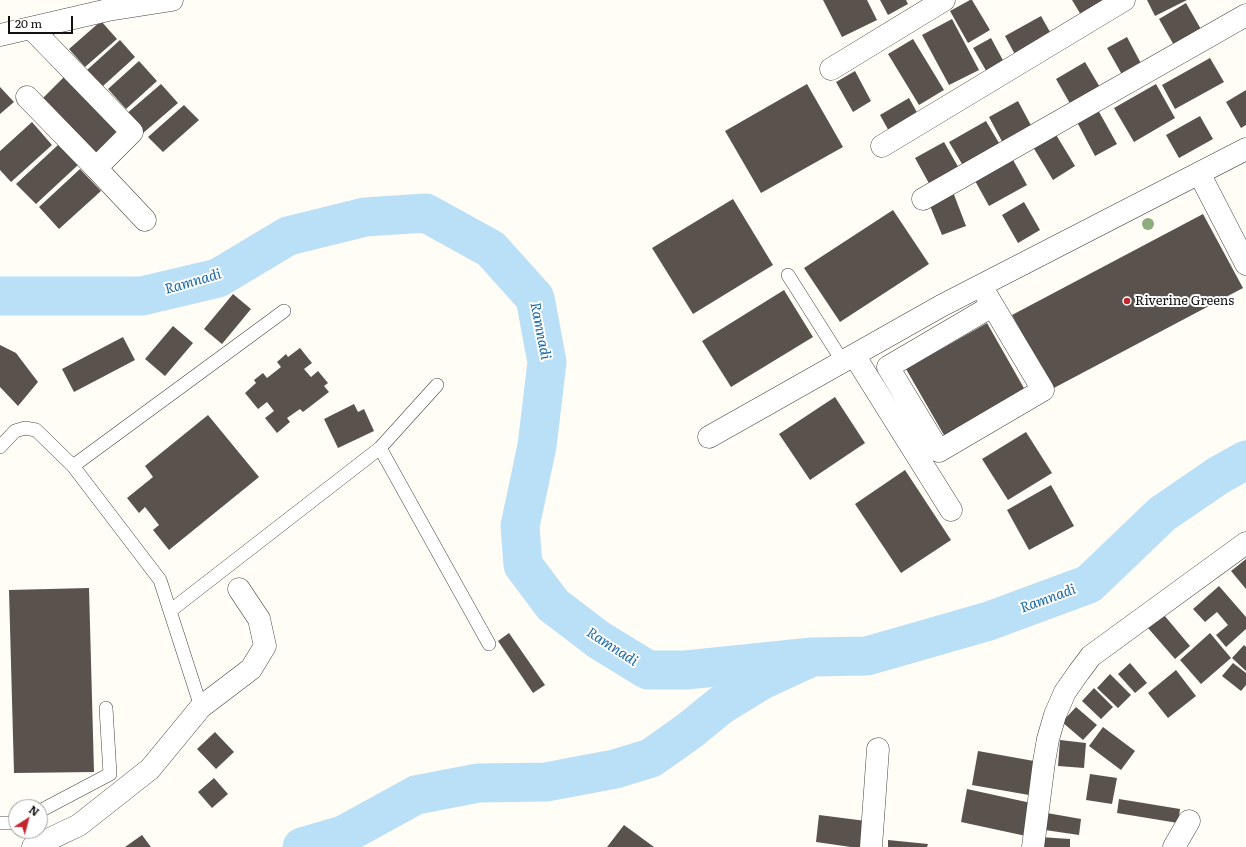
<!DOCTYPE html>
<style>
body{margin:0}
#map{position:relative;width:1246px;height:847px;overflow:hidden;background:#fffdf5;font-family:Literata,serif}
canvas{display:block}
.north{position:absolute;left:8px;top:799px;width:40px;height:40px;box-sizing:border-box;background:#fff;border:1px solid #a0a0a0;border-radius:50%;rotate:36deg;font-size:11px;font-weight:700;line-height:16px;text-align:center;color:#111}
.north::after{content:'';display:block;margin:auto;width:14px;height:18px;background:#c4262e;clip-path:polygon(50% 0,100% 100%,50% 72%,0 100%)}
.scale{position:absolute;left:8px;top:16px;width:65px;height:18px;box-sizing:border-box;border:2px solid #111;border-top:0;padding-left:5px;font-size:12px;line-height:14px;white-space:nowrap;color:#111;-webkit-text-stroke:3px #fff;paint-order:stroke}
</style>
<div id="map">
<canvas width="1246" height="847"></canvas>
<div class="north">N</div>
<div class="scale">20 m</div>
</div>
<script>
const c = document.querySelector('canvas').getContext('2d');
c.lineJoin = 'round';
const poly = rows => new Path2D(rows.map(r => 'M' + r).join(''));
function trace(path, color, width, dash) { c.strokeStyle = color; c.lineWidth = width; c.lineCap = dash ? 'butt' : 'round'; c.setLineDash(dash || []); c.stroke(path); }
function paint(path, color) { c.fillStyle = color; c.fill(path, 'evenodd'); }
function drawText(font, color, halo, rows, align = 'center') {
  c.font = font + ' Literata,serif'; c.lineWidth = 4; c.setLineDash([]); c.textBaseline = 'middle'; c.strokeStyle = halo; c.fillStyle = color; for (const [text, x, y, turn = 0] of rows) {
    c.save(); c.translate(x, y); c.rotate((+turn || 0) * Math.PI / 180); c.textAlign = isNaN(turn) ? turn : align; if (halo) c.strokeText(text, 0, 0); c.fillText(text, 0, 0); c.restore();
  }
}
trace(poly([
 [0,296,142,296,218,278,288,236,365,217,426,213,491,249,535,298,547,362,537,446,520,526,523,565,553,605,599,640,648,670,686,670,812,657],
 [302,847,343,835,416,795,478,783,546,782,615,769,651,758,689,731,721,705,762,680,812,657,867,656,989,621,1089,584,1162,514,1219,475,1246,460]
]), '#b9e0f7', 39);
paint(poly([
 [823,0,867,0,877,20,842,37],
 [880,0,906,0,908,4,888,15],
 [970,0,972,0,990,30,968,43,950,11],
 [1072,0,1108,0,1081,15],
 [1147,0,1187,0,1155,16],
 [1186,3,1202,31,1175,47,1159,19],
 [1041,16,1054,39,1018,60,1005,36],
 [952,19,979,70,949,85,922,35],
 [101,21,117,39,85,67,69,49],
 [1127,37,1144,69,1125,80,1107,48],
 [991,38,1005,64,988,74,973,48],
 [913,39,944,90,919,105,888,54],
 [120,40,135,57,103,86,87,70],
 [1210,58,1224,82,1175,109,1162,85],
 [139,61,157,81,126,109,108,89],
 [1085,62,1101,89,1072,107,1056,79],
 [855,71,871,101,853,112,836,82],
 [69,72,124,129,94,157,40,101],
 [161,84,178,103,142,134,125,115],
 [807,84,843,147,761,193,725,131],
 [1156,84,1175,118,1134,142,1114,108],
 [0,87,14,102,0,114],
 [1246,90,1246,125,1241,128,1226,102],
 [909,98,919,116,890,133,880,115],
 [1018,101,1034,131,1005,147,989,117],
 [184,105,199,120,163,152,148,137],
 [1098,110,1117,144,1095,156,1077,122],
 [1200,116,1213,139,1179,158,1166,135],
 [986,121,1002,148,965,169,949,142],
 [32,122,52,145,11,182,0,170,0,151],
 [1055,133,1075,166,1053,180,1033,147],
 [944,142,960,170,931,187,915,158],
 [58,145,78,165,36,204,16,184],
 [1012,158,1027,185,989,206,974,179],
 [80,169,101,191,59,229,39,207],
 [953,192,966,226,942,235,928,201],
 [733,199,773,265,693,314,652,248],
 [1024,202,1040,230,1018,243,1002,215],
 [893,210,929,264,840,322,804,268],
 [1203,214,1243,288,1052,389,1012,315],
 [784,290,813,337,731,387,702,341],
 [233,294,251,309,222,344,204,329],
 [987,323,1029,397,948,442,906,369],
 [173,326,193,343,165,376,145,359],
 [123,337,135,360,74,392,62,369],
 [0,345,16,353,38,382,18,406,0,387],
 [300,348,312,363,304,369,311,377,318,371,328,383,324,386,329,392,303,412,300,409,287,418,290,422,277,433,265,418,274,411,267,402,258,409,245,393,256,383,254,380,263,373,267,378,281,367,277,362,286,354,288,357],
 [835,397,865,443,810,480,779,434],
 [354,404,358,412,364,409,374,431,338,448,324,419],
 [208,415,259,477,169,550,153,530,159,525,145,507,139,513,127,498,153,477,145,466],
 [1026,432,1052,473,1008,500,982,459],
 [905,470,951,540,901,573,855,504],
 [1051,485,1074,526,1029,550,1007,510],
 [1246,559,1246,589,1231,571],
 [1219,586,1246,617,1246,629,1226,647,1216,635,1228,625,1217,612,1205,622,1193,609],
 [89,588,94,772,14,773,9,590],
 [1164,615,1190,646,1175,659,1148,628],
 [509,633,545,685,533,693,498,641],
 [1210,633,1231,658,1201,684,1180,660],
 [1244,645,1246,647,1246,671,1232,658],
 [1130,663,1147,683,1135,693,1118,674],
 [1233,663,1246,673,1246,685,1241,691,1222,676],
 [1176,670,1196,696,1168,718,1148,693],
 [1110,674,1131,695,1118,708,1097,688],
 [1094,688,1113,707,1101,719,1082,701],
 [1076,707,1097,725,1083,740,1062,722],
 [1103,727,1135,751,1121,770,1089,746],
 [215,732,234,752,216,769,197,749],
 [1060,740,1086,743,1084,768,1058,766],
 [978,751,1034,761,1029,795,972,785],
 [1090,774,1117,778,1112,804,1086,800],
 [214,778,228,794,212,808,198,792],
 [967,789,1031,803,1026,836,961,822],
 [1119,799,1180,809,1178,823,1117,813],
 [1047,813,1081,819,1079,835,1045,830],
 [819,815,866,821,863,847,851,847,816,842],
 [624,825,654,847,607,847],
 [142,835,151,847,125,847],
 [1040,837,1070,839,1070,847,1039,847],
 [888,840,928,844,927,847,888,847]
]), '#5a524d');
const lane = poly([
 [788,275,843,362],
 [0,447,15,431,25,428,36,430,73,466,160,580,201,707],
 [380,448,489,644],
 [73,466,284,311],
 [170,611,380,448,437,385],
 [40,811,110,774,106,708],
 [0,823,16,823]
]);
const street = poly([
 [0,35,108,10,172,0],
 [831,69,944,0],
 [27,97,96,168,132,132,31,28],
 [882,146,1124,0],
 [96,168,145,220],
 [1199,173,1246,264],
 [923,199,1246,15],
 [981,286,1043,390,939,451,888,367,992,306],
 [854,355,951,510],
 [709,437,941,306,1246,149],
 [33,847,79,825,150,769,201,707,251,669,265,646,259,619,239,589],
 [871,847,878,749],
 [1033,847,1044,762,1048,739,1055,715,1065,692,1079,672,1091,656,1246,543],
 [1174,847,1189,821]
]);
trace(lane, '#444', 14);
trace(street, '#444', 23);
trace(lane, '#fff', 13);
trace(street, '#fff', 22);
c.fillStyle = '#8dad7f';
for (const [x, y] of [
 [1148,224]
]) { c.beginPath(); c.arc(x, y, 6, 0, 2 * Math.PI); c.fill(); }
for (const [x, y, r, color] of [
 [1127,301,4,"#c4262e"]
]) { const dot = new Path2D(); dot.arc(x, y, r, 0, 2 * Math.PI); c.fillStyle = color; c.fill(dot); trace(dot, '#fff', 1.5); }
drawText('13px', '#111', '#fff', [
 ["Riverine Greens",1135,301]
], 'left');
drawText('italic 14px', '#1768a6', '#fff', [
 ["Ramnadi",193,282,-16],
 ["Ramnadi",540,331,79],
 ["Ramnadi",1048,599,-20],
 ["Ramnadi",612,647,33]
]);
</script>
